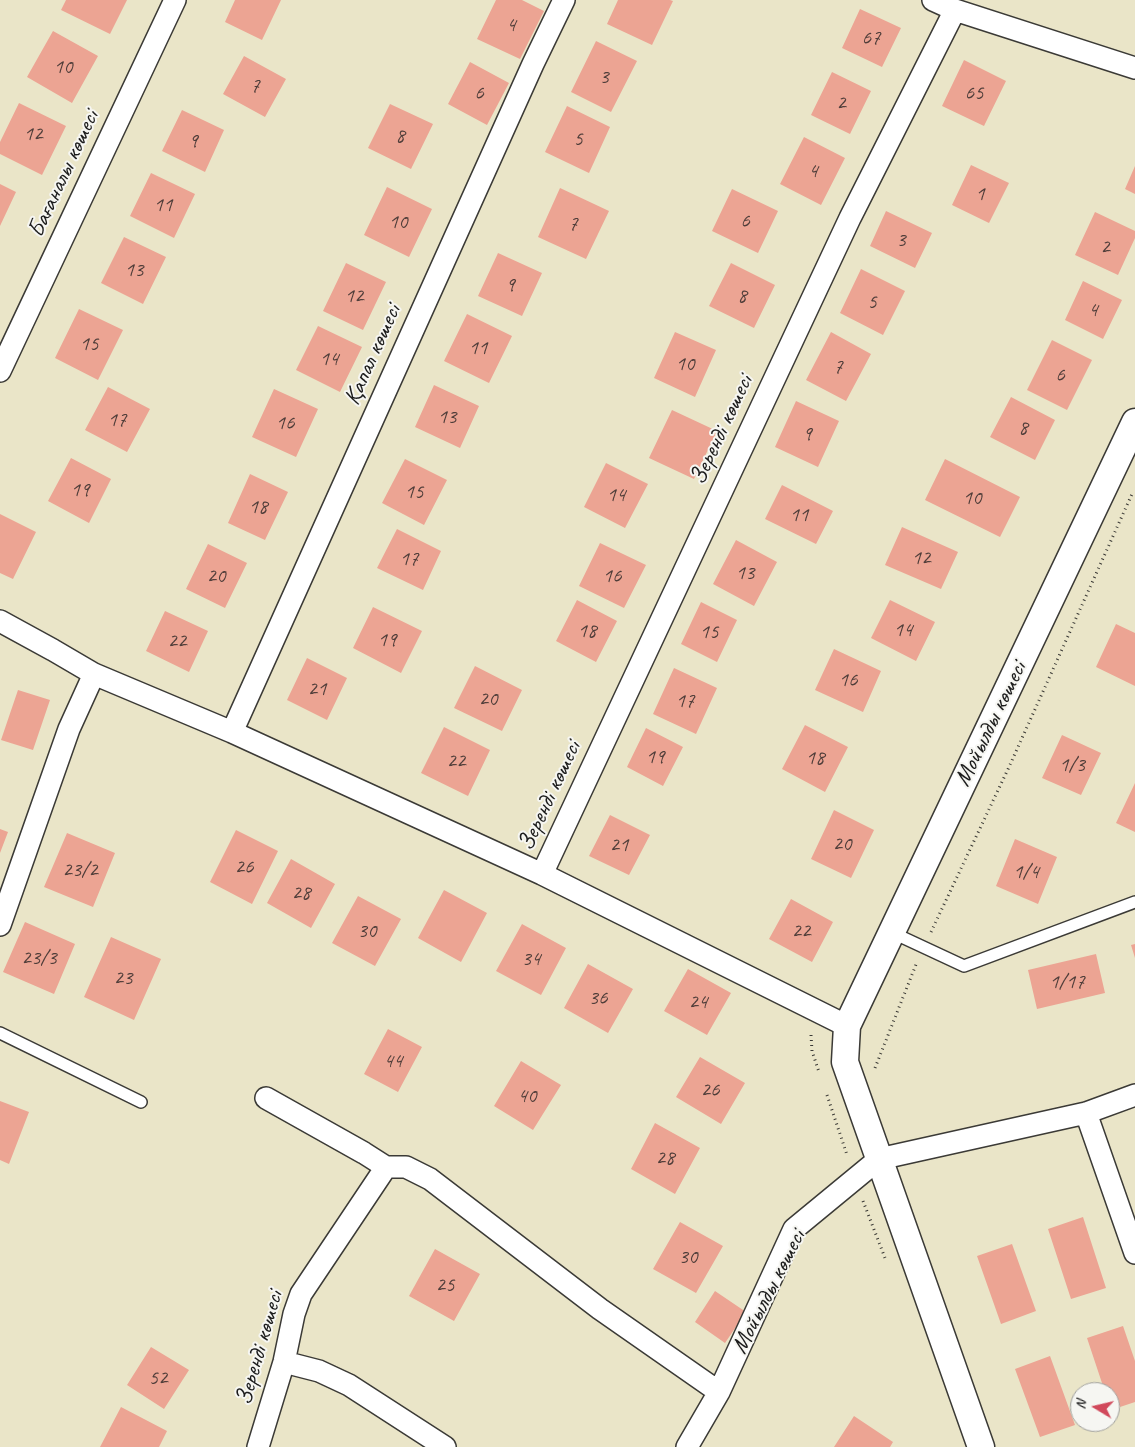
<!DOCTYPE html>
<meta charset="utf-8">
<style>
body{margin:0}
#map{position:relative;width:1135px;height:1447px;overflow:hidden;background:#eae5c8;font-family:Caveat,sans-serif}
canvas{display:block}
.north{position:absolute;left:1070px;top:1382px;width:50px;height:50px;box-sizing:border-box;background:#f6f6f2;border:1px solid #9f9f9c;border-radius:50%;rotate:279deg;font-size:14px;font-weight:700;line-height:20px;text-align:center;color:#1c1c1c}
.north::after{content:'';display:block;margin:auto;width:18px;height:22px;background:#d1495b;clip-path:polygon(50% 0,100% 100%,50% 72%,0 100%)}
</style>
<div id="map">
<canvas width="1135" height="1447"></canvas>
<div class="north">N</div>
</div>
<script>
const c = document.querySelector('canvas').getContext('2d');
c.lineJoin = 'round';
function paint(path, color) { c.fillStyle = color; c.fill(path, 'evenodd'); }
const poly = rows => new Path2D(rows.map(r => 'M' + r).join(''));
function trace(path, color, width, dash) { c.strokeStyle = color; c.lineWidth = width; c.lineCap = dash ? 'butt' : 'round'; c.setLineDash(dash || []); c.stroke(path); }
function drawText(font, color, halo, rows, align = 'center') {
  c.font = font + ' Caveat,sans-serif'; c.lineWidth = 4; c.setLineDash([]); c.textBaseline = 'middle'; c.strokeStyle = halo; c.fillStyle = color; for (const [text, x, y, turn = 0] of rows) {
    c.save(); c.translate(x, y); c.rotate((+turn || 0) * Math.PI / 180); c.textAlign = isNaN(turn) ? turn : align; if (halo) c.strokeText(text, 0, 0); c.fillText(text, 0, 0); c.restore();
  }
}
paint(poly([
 [66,0,127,0,110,34,61,10],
 [235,0,281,0,262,40,225,22],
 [496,0,522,0,544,11,520,59,477,39],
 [618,0,670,0,673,1,652,45,607,24],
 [860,9,901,28,882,67,842,48],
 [53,31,98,56,72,103,27,77],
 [596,41,637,61,611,112,571,92],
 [244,56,286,79,265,117,223,94],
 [964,60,1006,81,984,126,942,106],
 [470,62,509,83,487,125,448,104],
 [832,72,871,91,850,134,811,115],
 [19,103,66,126,42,175,0,154,0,142],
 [390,104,433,124,411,169,368,148],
 [567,106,610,127,589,173,545,152],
 [182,110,224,130,205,172,162,151],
 [804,137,845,158,821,205,780,184],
 [971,165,1009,183,989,223,952,205],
 [1135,166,1135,194,1125,189],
 [151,173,195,194,174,238,130,216],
 [0,184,16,192,0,226],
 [387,187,432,209,409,257,364,235],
 [560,188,609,211,586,259,538,237],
 [732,189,778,211,758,253,712,231],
 [886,211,932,233,915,268,870,246],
 [1095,212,1135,231,1135,238,1118,275,1075,255],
 [124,237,166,257,143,304,101,283],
 [498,253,542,273,522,316,478,296],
 [346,263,386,282,363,330,323,311],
 [731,263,775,285,754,328,709,306],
 [861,269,905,291,883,335,840,313],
 [1083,281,1122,300,1103,339,1065,320],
 [79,309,123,330,98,380,55,358],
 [467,314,512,336,489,383,444,361],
 [318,326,362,347,340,392,296,370],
 [675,332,716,350,695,397,654,378],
 [831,332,871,354,846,401,806,380],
 [1052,340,1092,360,1067,410,1027,390],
 [434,385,479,406,460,448,415,427],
 [108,387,150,409,127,452,85,430],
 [274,389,318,409,296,457,252,437],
 [1011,397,1055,420,1035,460,990,437],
 [796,401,839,421,818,467,775,447],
 [672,410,717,431,694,479,649,458],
 [71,458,111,479,89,523,48,501],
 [405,459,447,480,424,525,382,503],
 [945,459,1020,497,1000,537,925,500],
 [606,463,648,484,625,528,584,507],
 [250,474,288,492,265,540,228,523],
 [782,485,833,511,816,544,765,519],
 [0,514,36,532,13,579,0,573],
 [902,527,958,552,941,589,885,565],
 [397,529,441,551,423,590,377,568],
 [736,540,777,562,754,606,713,584],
 [600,543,646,565,624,608,579,586],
 [208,544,247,563,225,608,186,589],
 [577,600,617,621,596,662,556,641],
 [890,600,935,622,916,661,871,638],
 [701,602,737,620,717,662,681,644],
 [373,607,422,631,401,673,353,648],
 [165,611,208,631,189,672,146,651],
 [1116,624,1135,633,1135,686,1096,667],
 [834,649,881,671,863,712,815,690],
 [307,658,347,678,327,720,287,700],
 [475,666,522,690,502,731,454,708],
 [674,668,717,688,696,734,653,714],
 [18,690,50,700,33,750,1,740],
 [805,725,848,747,825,792,782,769],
 [444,727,490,750,468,796,421,773],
 [646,728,683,747,663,786,627,767],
 [1062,735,1101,753,1081,795,1042,778],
 [1135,783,1135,832,1116,823],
 [834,810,874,830,851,878,811,859],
 [610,815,650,835,629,875,589,856],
 [0,829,8,832,0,853],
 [236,830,278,851,252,904,210,882],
 [67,833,115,853,93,907,44,887],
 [1015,839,1057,857,1038,904,996,886],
 [291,859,335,884,311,928,267,903],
 [444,890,487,913,461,962,418,938],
 [358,896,401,919,375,966,332,943],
 [791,899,833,922,812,962,769,939],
 [25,922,75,944,54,994,3,972],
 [522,924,566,948,541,995,496,971],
 [111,937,161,959,134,1020,84,997],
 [1135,944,1135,958,1131,945],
 [1096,954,1105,993,1037,1009,1028,970],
 [588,964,633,989,608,1033,564,1008],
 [688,969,731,993,707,1035,664,1011],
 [388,1029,422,1047,398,1092,364,1074],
 [700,1057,745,1083,721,1124,676,1097],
 [521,1061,561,1085,533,1130,494,1106],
 [0,1101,29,1112,9,1164,0,1160],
 [655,1123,700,1148,675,1194,631,1169],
 [1083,1217,1106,1288,1071,1299,1048,1229],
 [680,1222,723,1246,696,1293,653,1269],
 [1012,1244,1036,1311,1001,1324,977,1256],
 [435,1249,480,1274,454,1321,409,1296],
 [715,1291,746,1312,725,1343,695,1322],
 [1123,1326,1135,1361,1135,1402,1111,1410,1110,1392,1105,1392,1087,1338],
 [151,1347,189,1370,164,1409,127,1385],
 [1050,1356,1075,1425,1040,1437,1015,1369],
 [121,1407,167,1431,159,1447,100,1447],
 [854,1416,893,1442,890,1447,834,1447]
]), '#eca493');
const service = poly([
 [891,932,964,966,1135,902],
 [0,1033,141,1102]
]);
const minor = poly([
 [933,0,955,10,1135,68],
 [0,371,175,0],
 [0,621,53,650,94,674,232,732,542,874,847,1026],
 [232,732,533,64,564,0],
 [542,874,850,218,955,10],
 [0,925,69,729,94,674],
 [266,1098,364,1153,386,1167,406,1167,430,1179,600,1309,719,1392],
 [1086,1113,1135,1253],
 [284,1362,319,1371,349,1385,445,1447],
 [258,1447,284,1362,294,1314,301,1294,386,1167],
 [687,1447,719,1392,794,1229,879,1159,1086,1113,1135,1095]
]);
const tertiary = poly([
 [981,1447,845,1062,847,1026,1135,422]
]);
trace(service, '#3b3a36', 14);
trace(minor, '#3b3a36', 24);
trace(tertiary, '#3b3a36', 29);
trace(poly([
 [931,932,1009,767,1132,494],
 [811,1035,812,1051,819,1072],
 [875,1068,917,962],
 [827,1095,847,1155],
 [863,1201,885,1258]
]), '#3b3a36', 3, [1, 4]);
trace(service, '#fff', 11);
trace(minor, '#fff', 21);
trace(tertiary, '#fff', 26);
drawText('21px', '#503e3a', null, [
 ["4",511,25],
 ["67",871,38],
 ["10",63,67],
 ["3",604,77],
 ["7",255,86],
 ["6",479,93],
 ["65",974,93],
 ["2",841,103],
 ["12",33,134],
 ["8",400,136],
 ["5",578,139],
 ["9",193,141],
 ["4",813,171],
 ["1",980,194],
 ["11",163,205],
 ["6",745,221],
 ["10",398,222],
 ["7",573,224],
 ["3",901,240],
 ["2",1105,247],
 ["13",134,270],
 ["9",510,285],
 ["12",354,296],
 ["8",742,296],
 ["5",872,302],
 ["4",1093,310],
 ["15",89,344],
 ["11",478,348],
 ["14",329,359],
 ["10",685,364],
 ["7",838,367],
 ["6",1060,375],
 ["13",447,417],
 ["17",117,420],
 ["16",285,423],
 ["8",1023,428],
 ["9",807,434],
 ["19",80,490],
 ["15",414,492],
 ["14",616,495],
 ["10",972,498],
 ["18",258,507],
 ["11",799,515],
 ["12",921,558],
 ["17",409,559],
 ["13",745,573],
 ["20",216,576],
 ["16",612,576],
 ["14",903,630],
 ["18",587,631],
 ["15",709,632],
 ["19",387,640],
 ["22",177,641],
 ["16",848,680],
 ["21",317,689],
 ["20",488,699],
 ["17",685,701],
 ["19",655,757],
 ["18",815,758],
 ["22",456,761],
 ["1/3",1072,765],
 ["20",842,844],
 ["21",619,845],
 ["26",244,867],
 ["23/2",80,870],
 ["1/4",1026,872],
 ["28",301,893],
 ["30",367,931],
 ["22",801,931],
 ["23/3",39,958],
 ["34",531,959],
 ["23",123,978],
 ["1/17",1067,982],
 ["36",598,998],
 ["24",698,1002],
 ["44",393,1061],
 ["26",710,1090],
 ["40",527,1096],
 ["28",665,1158],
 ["30",688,1257],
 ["25",445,1285],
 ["52",158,1378]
]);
drawText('24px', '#1c1c1c', '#f6f6f2', [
 ["Бағаналы көшесі",64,174,-65],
 ["Қапал көшесі",373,355,-66],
 ["Зеренді көшесі",722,430,-65],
 ["Мойылды көшесі",991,724,-64],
 ["Зеренді көшесі",550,796,-65],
 ["Мойылды көшесі",769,1292,-63],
 ["Зеренді көшесі",260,1348,-74]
]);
</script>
